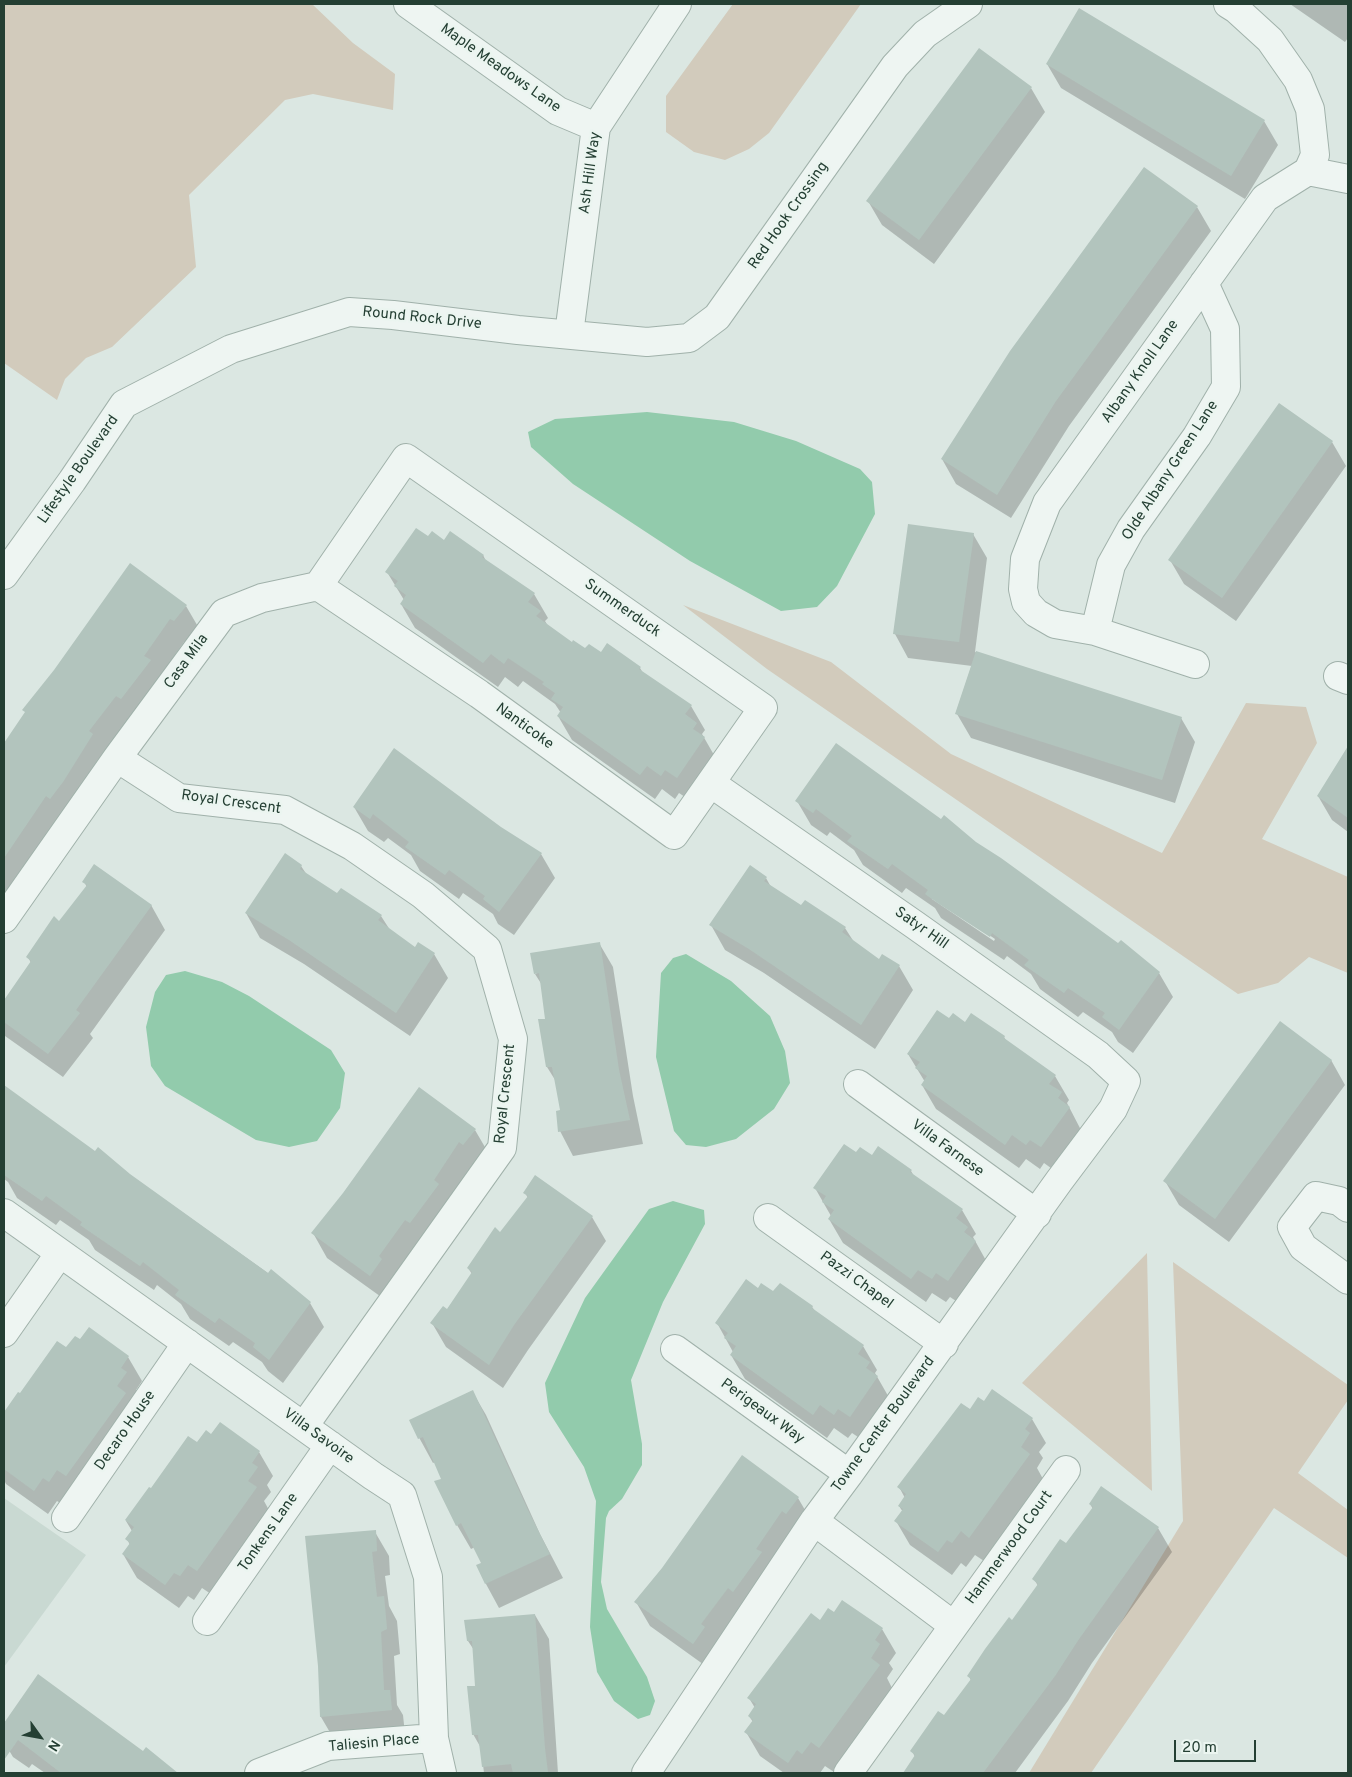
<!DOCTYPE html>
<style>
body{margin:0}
#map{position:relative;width:1352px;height:1777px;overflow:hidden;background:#dbe7e2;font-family:Overpass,sans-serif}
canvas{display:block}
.frame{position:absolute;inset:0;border:5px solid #243f33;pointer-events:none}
.north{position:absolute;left:15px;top:1712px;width:50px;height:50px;-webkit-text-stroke:4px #ebf5f0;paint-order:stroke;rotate:122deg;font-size:14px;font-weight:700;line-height:20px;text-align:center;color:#243f33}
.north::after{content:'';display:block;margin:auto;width:18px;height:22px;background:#243f33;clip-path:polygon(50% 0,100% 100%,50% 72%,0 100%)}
.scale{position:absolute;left:1174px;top:1740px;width:82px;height:22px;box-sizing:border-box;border:2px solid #243f33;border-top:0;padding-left:6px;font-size:15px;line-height:18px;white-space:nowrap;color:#243f33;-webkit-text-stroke:4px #ebf5f0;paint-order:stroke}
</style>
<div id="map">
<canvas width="1352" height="1777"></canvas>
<div class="frame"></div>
<div class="north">N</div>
<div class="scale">20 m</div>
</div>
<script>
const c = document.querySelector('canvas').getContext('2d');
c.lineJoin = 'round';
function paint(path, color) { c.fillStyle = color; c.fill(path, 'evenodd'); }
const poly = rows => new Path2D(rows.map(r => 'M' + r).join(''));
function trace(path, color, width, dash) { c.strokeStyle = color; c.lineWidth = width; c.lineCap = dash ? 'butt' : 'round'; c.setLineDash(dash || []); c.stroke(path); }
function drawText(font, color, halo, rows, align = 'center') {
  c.font = font + ' Overpass,sans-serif'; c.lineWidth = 5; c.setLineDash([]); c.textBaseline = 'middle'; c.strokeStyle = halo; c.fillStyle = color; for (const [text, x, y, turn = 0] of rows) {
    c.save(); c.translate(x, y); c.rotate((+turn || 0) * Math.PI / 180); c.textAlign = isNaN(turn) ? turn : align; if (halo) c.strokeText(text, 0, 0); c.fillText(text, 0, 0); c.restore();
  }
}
paint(poly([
 [4,1498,86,1555,4,1667]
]), '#c9d9d2');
paint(poly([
 [4,4,312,4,353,43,395,74,393,110,313,94,285,100,189,195,196,267,112,347,86,358,65,379,57,400,4,363],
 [733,4,861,4,769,133,749,149,725,160,694,152,666,132,666,96],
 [683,605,831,662,951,754,1162,853,1246,703,1306,707,1317,743,1262,839,1348,877,1348,973,1309,957,1278,983,1238,994,767,669],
 [1147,1253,1152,1491,1022,1383],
 [1173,1262,1348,1385,1348,1400,1298,1473,1348,1510,1348,1558,1274,1508,1091,1773,1029,1773,1183,1521]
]), '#d2cbbc');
paint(poly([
 [647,412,734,422,796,441,860,469,872,482,875,514,837,586,817,607,781,611,690,561,573,484,531,447,528,432,555,419],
 [686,954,731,981,770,1016,785,1051,790,1083,774,1109,736,1139,706,1147,686,1145,674,1131,656,1057,661,973,673,958],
 [185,971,222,982,249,996,331,1050,345,1073,340,1108,317,1141,289,1147,256,1140,165,1086,151,1066,146,1027,155,992,166,975],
 [673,1201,704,1210,705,1224,663,1302,631,1380,642,1444,642,1465,622,1499,609,1511,606,1518,601,1582,607,1609,647,1677,655,1701,650,1715,638,1719,614,1701,597,1672,590,1627,596,1501,584,1467,549,1412,545,1383,585,1298,649,1209]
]), '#92cbac');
paint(poly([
 [1290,4,1348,4,1348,38,1345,42],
 [1047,64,1264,121,1278,145,1245,199,1061,88],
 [1031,88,1045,112,934,264,882,225,868,201],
 [1197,207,1211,231,1069,426,1011,518,956,484,942,459],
 [1332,442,1346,466,1236,621,1184,584,1170,560],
 [973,534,987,558,975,652,1181,718,1195,742,1175,803,971,738,957,714,972,666,908,658,895,634],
 [428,538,444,541,483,555,486,561,534,594,548,618,545,621,548,626,572,644,585,650,601,654,640,668,643,673,691,706,705,730,702,734,718,762,691,801,679,793,675,799,662,789,655,799,572,740,558,716,561,713,555,704,523,681,518,687,505,677,498,687,415,628,401,604,404,600,387,572],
 [186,606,200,630,188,645,184,642,4,899,4,745,26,713],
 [1348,748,1348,832,1332,820,1318,796],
 [797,801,941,821,975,843,1118,945,1121,941,1159,973,1173,997,1133,1053,1118,1042,1112,1032,1083,1012,1078,1017,1040,989,1031,974,1007,956,1004,960,941,918,935,908,906,888,902,893,863,865,854,850,830,832,827,836,811,825],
 [932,896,995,939,994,941,932,899],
 [354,807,500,828,541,854,555,878,514,935,498,924,493,914,463,893,459,899,420,871,411,855,388,838,384,842,368,831],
 [286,855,301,866,307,875,337,895,381,916,390,930,415,948,418,944,434,954,448,978,410,1036,304,964,260,938,246,913],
 [766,878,771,887,802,907,805,902,845,928,854,942,879,960,882,956,899,966,913,990,875,1049,764,973,725,950,711,925],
 [84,882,151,905,165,930,90,1034,93,1038,63,1077,5,1036,4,998,6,999,31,963,28,957,59,923,87,887],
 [599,943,613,967,633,1096,643,1144,573,1156,560,1131,562,1111,557,1083,547,1067,546,1020,542,985,535,974],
 [950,1020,965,1023,1004,1037,1007,1042,1055,1076,1069,1100,1067,1103,1082,1132,1055,1171,1044,1163,1040,1169,1026,1159,1019,1168,936,1109,922,1085,925,1082,908,1054],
 [1331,1060,1345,1085,1229,1242,1179,1205,1165,1181],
 [4,1086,96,1153,130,1175,310,1303,324,1327,283,1383,268,1371,262,1362,233,1342,229,1346,190,1319,181,1304,157,1285,154,1290,95,1250,89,1240,60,1220,56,1225,17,1198,8,1182,4,1179],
 [475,1130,489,1154,384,1299,327,1258,313,1233],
 [856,1154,872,1157,911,1171,914,1176,962,1210,976,1234,973,1237,989,1266,962,1305,950,1297,946,1302,932,1293,926,1302,843,1243,829,1219,831,1216,815,1188],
 [525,1193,592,1217,606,1241,528,1350,503,1388,446,1347,432,1323,447,1310,472,1274,468,1268,500,1234,528,1198],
 [758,1290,774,1293,812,1307,816,1312,863,1346,877,1370,875,1373,891,1401,864,1441,852,1433,848,1438,834,1428,827,1438,745,1379,731,1355,733,1352,717,1323],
 [89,1329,128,1357,142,1381,136,1390,140,1397,63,1505,57,1501,48,1514,6,1484,4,1480,4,1414,18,1393,21,1395,66,1349,81,1341],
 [472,1391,486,1415,540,1534,563,1578,499,1608,486,1584,482,1563,475,1547,471,1549,457,1525,443,1480,435,1462,433,1463,410,1421],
 [984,1403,1032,1419,1046,1443,1039,1452,1043,1458,1037,1468,1043,1479,984,1561,975,1555,966,1567,961,1563,952,1575,910,1545,896,1521,903,1512,899,1506,905,1498,899,1487,970,1411],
 [212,1436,259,1452,273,1476,267,1485,271,1492,264,1501,270,1512,211,1594,202,1588,194,1600,188,1596,179,1608,137,1578,123,1554,130,1545,127,1539,132,1531,126,1521,151,1490,197,1444],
 [742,1457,798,1498,812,1522,707,1667,650,1626,636,1602,663,1569],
 [1090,1504,1158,1528,1172,1552,1092,1663,1068,1701,1015,1773,905,1773,915,1757,912,1751,944,1717,971,1681,969,1676,1013,1622,1038,1586,1034,1579,1066,1545,1093,1509],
 [375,1532,389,1556,390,1575,385,1576,389,1606,397,1621,400,1654,394,1656,397,1705,403,1715,405,1734,335,1741,321,1717],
 [834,1613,882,1629,896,1653,889,1663,893,1669,887,1678,893,1690,834,1772,825,1766,820,1773,784,1773,760,1756,746,1732,753,1722,749,1716,755,1708,749,1698,820,1622],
 [535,1615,549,1639,558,1773,484,1773,481,1748,473,1734,476,1687,474,1650,468,1641],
 [39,1676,143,1753,146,1749,176,1773,45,1773,32,1764,29,1768,13,1757,4,1742,4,1726]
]), '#0003');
paint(poly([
 [1079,8,1265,120,1231,176,1046,64],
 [979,48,1032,87,919,240,866,201],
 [1144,167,1198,206,1056,401,997,495,941,459,1010,351],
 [1279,403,1333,441,1222,598,1168,560],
 [908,524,974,533,959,642,893,634],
 [416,528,428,536,432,531,444,540,450,531,484,555,482,557,535,593,528,602,541,611,536,616,572,642,573,640,585,648,589,644,601,652,607,643,641,667,639,669,692,705,685,714,697,723,693,729,705,737,677,778,665,770,661,776,647,766,640,775,557,716,563,707,551,699,555,693,542,684,544,682,508,658,504,664,491,654,483,663,400,604,406,595,394,586,398,581,385,572],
 [130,563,187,605,174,621,170,619,144,656,151,660,121,699,116,696,89,731,93,734,63,782,50,799,46,796,4,858,4,743,25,712,22,710,54,670],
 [976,651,1182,717,1162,780,955,714],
 [836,743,941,819,944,815,976,842,1001,858,1118,943,1121,940,1160,972,1119,1030,1102,1017,1105,1013,1068,988,1064,993,1024,965,1029,960,992,933,990,937,939,904,925,894,928,890,892,864,888,869,847,841,852,836,816,809,813,813,795,801],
 [1348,746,1348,818,1317,796],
 [394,748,501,827,542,853,499,912,483,899,485,896,449,870,445,875,405,847,409,842,373,814,370,819,353,807],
 [285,853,302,865,300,869,337,893,341,888,382,915,378,920,415,947,418,942,435,953,396,1013,289,940,245,913],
 [94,864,152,905,76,1010,80,1013,48,1054,4,1022,4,1000,31,961,26,957,54,916,59,921,87,885,82,882],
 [750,865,767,877,764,881,801,905,805,900,846,927,842,932,879,959,882,954,900,965,861,1025,749,949,709,925],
 [600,942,619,1070,630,1120,558,1132,556,1111,560,1110,552,1067,546,1067,538,1019,545,1019,539,973,534,974,530,953],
 [937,1010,949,1018,953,1013,965,1022,971,1013,1005,1036,1004,1038,1056,1075,1049,1084,1062,1092,1058,1098,1070,1107,1041,1147,1030,1140,1026,1145,1012,1135,1005,1145,921,1085,927,1076,915,1068,920,1062,907,1054],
 [1280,1021,1332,1060,1215,1219,1163,1181],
 [4,1085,95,1151,98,1147,130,1174,268,1273,271,1269,311,1302,269,1360,253,1347,255,1343,219,1318,215,1323,175,1295,179,1290,143,1262,140,1266,80,1225,82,1222,46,1196,42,1201,4,1175],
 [419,1087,476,1129,463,1145,459,1142,434,1180,439,1184,410,1223,405,1220,379,1256,382,1259,370,1276,311,1233,343,1193],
 [844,1144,856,1152,860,1147,872,1155,878,1146,912,1170,910,1172,963,1209,956,1218,968,1227,964,1232,976,1241,948,1281,936,1273,932,1279,918,1270,911,1279,828,1219,834,1210,822,1202,826,1196,813,1188],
 [535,1175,593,1216,514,1325,489,1365,430,1323,443,1306,447,1309,472,1272,467,1268,495,1227,500,1232,528,1196,523,1193],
 [746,1279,758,1288,761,1283,773,1291,780,1283,813,1306,812,1308,864,1345,858,1354,870,1362,866,1368,878,1376,850,1417,838,1409,834,1415,820,1405,813,1415,730,1355,736,1346,724,1338,728,1333,715,1323],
 [89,1327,129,1356,121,1368,127,1372,117,1386,126,1393,66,1476,57,1470,49,1482,43,1478,34,1491,4,1469,4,1412,18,1392,20,1393,57,1341,66,1347,75,1336,80,1339],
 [992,1389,1033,1418,1025,1429,1030,1433,1021,1447,1030,1454,969,1538,961,1531,952,1543,947,1540,938,1552,894,1521,903,1509,898,1506,906,1494,897,1487,961,1403,970,1409,978,1397,984,1401],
 [473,1390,527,1508,550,1554,485,1584,476,1565,481,1563,461,1523,456,1526,434,1481,441,1479,423,1437,418,1439,409,1420],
 [220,1422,260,1451,252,1463,258,1467,248,1481,257,1487,197,1571,188,1565,180,1576,174,1573,165,1585,122,1554,130,1543,125,1539,134,1527,125,1520,149,1487,151,1488,188,1436,197,1442,206,1430,211,1434],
 [742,1455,799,1497,786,1514,782,1511,756,1549,762,1552,733,1592,728,1588,701,1624,705,1627,693,1644,634,1602,662,1568],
 [1101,1486,1159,1527,1079,1639,1055,1676,983,1773,903,1773,915,1755,910,1751,938,1711,944,1715,971,1679,967,1676,985,1649,1009,1617,1012,1620,1038,1584,1032,1579,1060,1539,1066,1543,1093,1507,1089,1504],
 [376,1530,377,1551,372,1552,377,1597,384,1596,387,1629,381,1632,384,1690,390,1690,392,1710,320,1717,318,1666,305,1536],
 [842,1600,883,1628,875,1640,880,1644,871,1658,880,1665,819,1748,811,1742,802,1754,797,1750,788,1763,744,1732,753,1720,748,1716,756,1704,747,1698,811,1613,820,1620,828,1608,834,1612],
 [535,1614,545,1749,548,1773,513,1773,511,1764,482,1767,478,1735,472,1735,467,1686,475,1686,472,1641,467,1641,464,1620],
 [38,1674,143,1751,146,1747,178,1773,61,1773,18,1740,4,1760,4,1723]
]), '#b2c4bd');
const minor = poly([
 [408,4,558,111,596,127],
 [1228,4,1236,9,1270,40,1298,80,1310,109,1315,155,1308,171],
 [1308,171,1348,179],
 [569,334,596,127,677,4],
 [4,575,72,481,124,404,231,349,349,312,393,315,518,330,647,342,689,338,717,317,895,66,925,34,968,4],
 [1095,631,1111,565,1131,529,1197,436,1226,387,1225,329,1204,283],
 [1195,664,1095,631,1055,624,1036,613,1026,602,1023,589,1025,559,1047,503,1265,198,1308,171],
 [1338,676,1348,680],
 [117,758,179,798,285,810,352,846,423,895,487,949,513,1039,502,1148,304,1426],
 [4,919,117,758,224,613,262,598,318,586,406,458,763,708,674,835,479,694,318,586],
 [858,1084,1037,1214],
 [1348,1208,1339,1201,1316,1196,1292,1227,1303,1247,1348,1280],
 [4,1213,373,1476,402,1495,428,1577,434,1738,442,1773],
 [768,1218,944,1344],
 [4,1333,60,1253],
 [675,1349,849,1474],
 [66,1518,187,1343],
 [814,1521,953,1625],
 [207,1621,330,1445],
 [259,1773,328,1746,434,1738],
 [646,1773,814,1521,849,1474,1059,1181,1113,1109,1126,1081,1098,1055,915,925,712,784],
 [848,1773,1066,1470]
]);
trace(minor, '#a0b1aa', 30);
trace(minor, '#eef5f2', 28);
drawText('15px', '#243f33', '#ebf5f0', [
 ["Maple Meadows Lane",500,69,35],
 ["Ash Hill Way",591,173,-82],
 ["Red Hook Crossing",789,216,-55],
 ["Round Rock Drive",422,319,6],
 ["Albany Knoll Lane",1141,372,-55],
 ["Lifestyle Boulevard",79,470,-55],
 ["Olde Albany Green Lane",1171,471,-57],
 ["Summerduck",622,609,35],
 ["Casa Mila",187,662,-54],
 ["Nanticoke",524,727,36],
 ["Royal Crescent",231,803,8],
 ["Satyr Hill",921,929,35],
 ["Royal Crescent",506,1094,-84],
 ["Villa Farnese",947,1149,36],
 ["Pazzi Chapel",856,1281,36],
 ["Perigeaux Way",762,1412,36],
 ["Towne Center Boulevard",884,1425,-54],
 ["Decaro House",126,1431,-55],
 ["Villa Savoire",318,1437,36],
 ["Tonkens Lane",269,1533,-55],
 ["Hammerwood Court",1010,1548,-54],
 ["Taliesin Place",374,1744,-5]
]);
</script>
